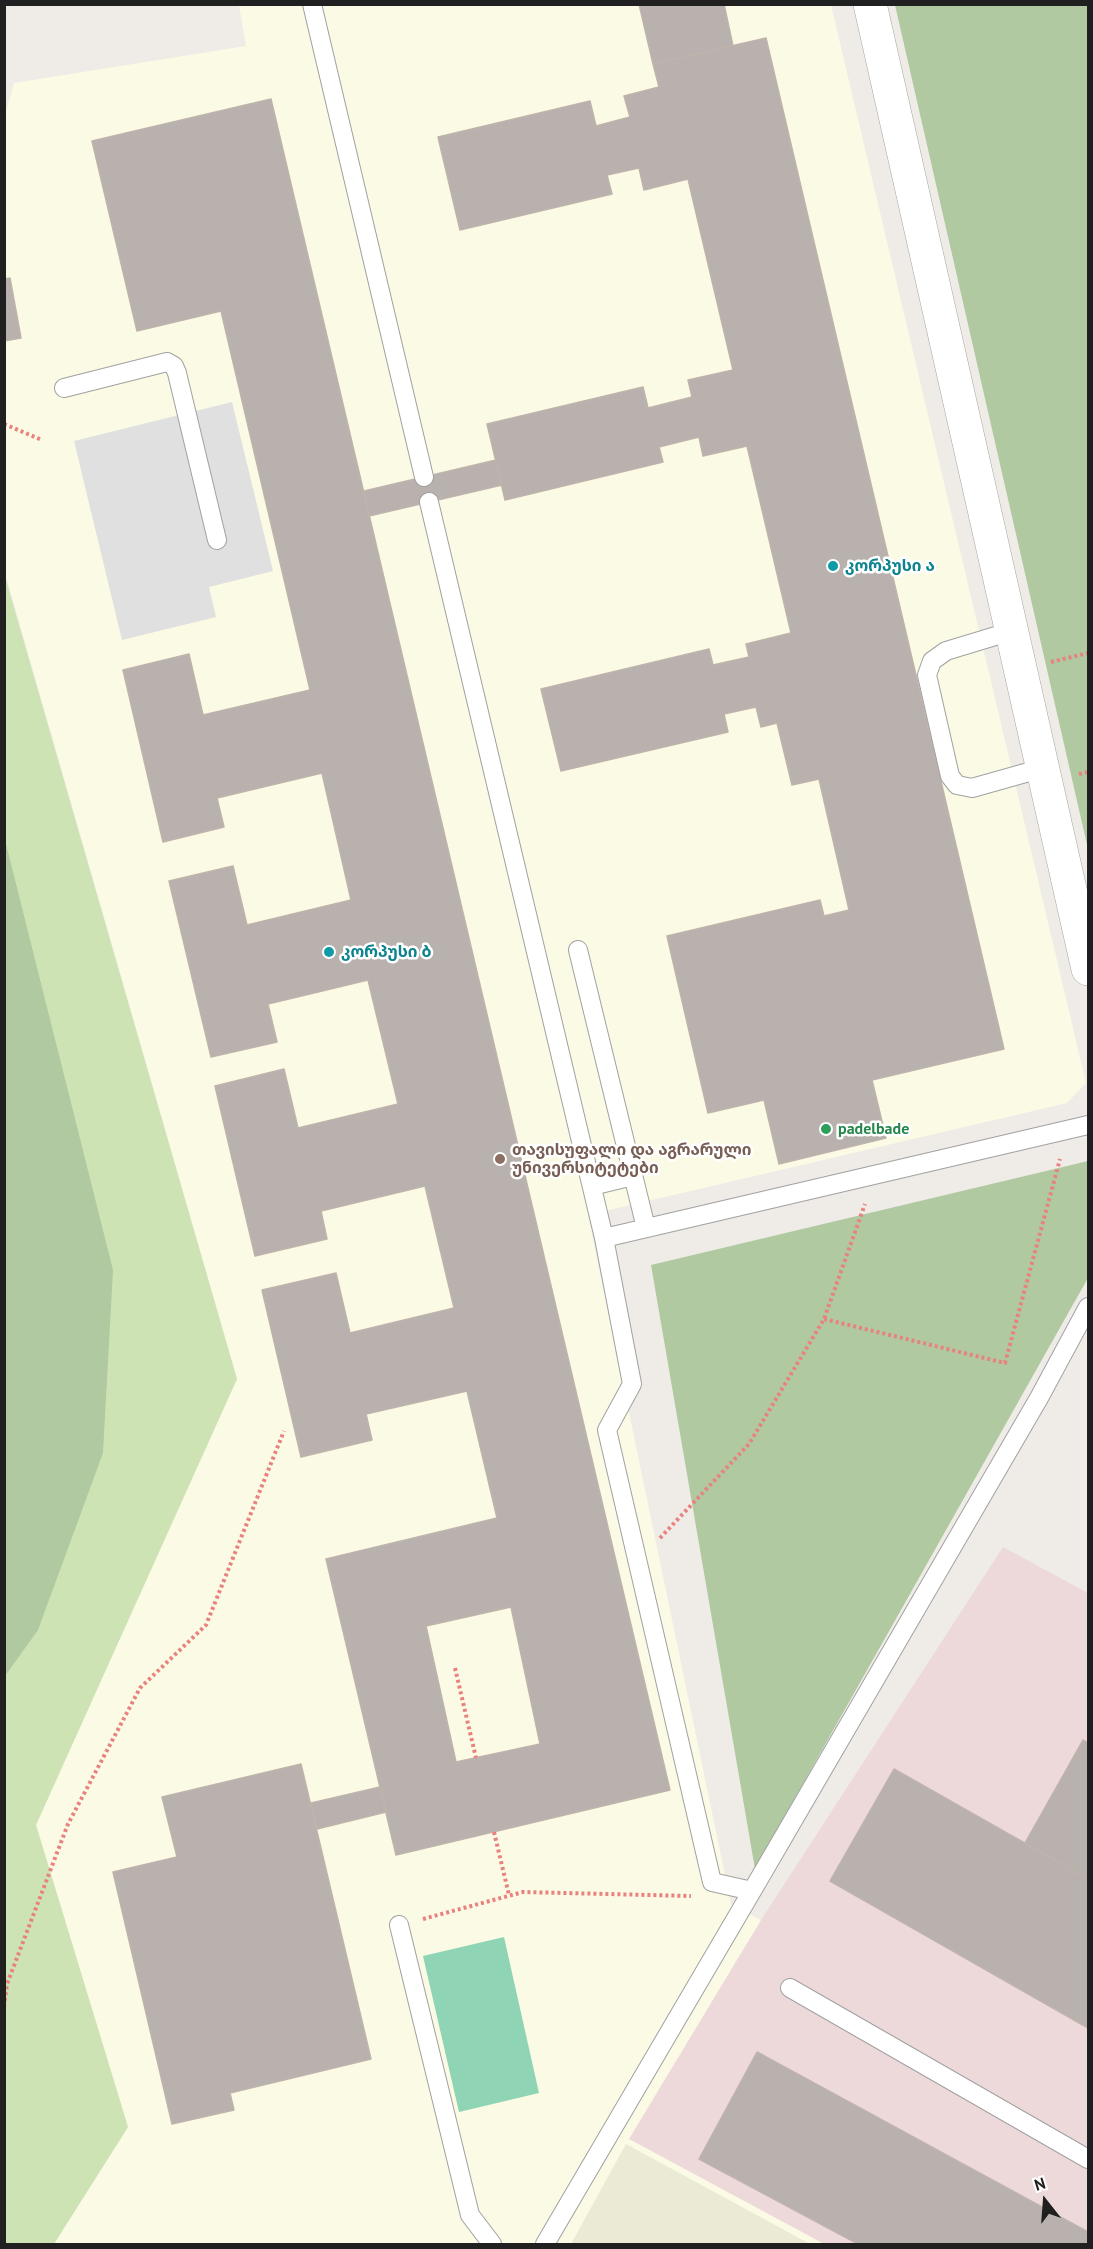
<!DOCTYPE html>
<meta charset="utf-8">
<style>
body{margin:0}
#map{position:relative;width:1093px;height:2249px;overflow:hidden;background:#efece7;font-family:"PT Sans",sans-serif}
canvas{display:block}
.frame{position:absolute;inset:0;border:6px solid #202020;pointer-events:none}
.north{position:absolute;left:1015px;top:2171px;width:60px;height:60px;-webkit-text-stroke:4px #fff;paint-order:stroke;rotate:343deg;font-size:16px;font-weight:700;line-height:24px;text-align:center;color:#202020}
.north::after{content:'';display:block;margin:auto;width:21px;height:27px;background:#202020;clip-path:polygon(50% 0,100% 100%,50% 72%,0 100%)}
</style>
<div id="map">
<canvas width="1093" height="2249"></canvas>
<div class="frame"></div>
<div class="north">N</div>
</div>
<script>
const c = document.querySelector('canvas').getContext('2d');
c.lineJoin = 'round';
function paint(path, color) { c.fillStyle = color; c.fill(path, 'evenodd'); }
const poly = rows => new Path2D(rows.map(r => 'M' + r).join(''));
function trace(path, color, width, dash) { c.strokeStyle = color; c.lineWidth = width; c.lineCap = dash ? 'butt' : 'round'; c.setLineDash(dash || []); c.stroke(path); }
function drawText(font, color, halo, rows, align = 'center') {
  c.font = font + ' "PT Sans","Noto Sans Georgian",sans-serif'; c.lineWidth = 5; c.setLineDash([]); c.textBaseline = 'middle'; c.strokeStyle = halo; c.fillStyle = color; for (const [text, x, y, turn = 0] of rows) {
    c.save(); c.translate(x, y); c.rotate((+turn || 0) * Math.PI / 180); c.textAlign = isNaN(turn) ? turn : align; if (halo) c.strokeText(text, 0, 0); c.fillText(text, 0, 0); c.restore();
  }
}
paint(poly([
 [1003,1547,1088,1593,1088,2244,824,2244,628,2139,761,1920]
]), '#eed9da');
paint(poly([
 [239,5,831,5,1086,1083,1067,1103,588,1215,731,1904,761,1920,629,2139,824,2244,54,2244,128,2127,36,1825,237,1379,5,573,4,119,14,83,246,46]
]), '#fbfae4');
paint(poly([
 [626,2144,810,2244,571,2244]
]), '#ebebd5');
paint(poly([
 [4,573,237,1379,36,1825,128,2127,54,2244,4,2244]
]), '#cee3b4');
paint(poly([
 [895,5,1088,5,1088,849],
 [5,840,113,1270,103,1453,38,1630,5,1676],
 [1088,1161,1088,1278,755,1869,651,1265]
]), '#b0c9a1');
paint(poly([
 [504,1937,539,2093,459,2112,423,1956]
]), '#8fd4b5');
paint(poly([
 [232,402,273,571,209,587,216,617,122,640,74,441]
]), '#e0e0e0');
const building = poly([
 [639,4,724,4,733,46,653,64,639,4],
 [766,38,1004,1049,872,1080,886,1138,779,1164,764,1100,708,1113,667,936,820,900,824,916,849,910,819,779,792,785,777,723,761,727,756,707,724,714,728,732,561,771,541,689,709,649,713,665,749,657,746,644,791,633,747,446,703,456,699,437,659,447,663,462,505,500,487,424,643,387,648,408,692,397,688,380,733,370,688,179,644,190,639,168,607,175,612,194,460,230,438,137,590,101,596,126,630,117,624,96,659,87,653,64,766,38],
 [271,99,670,1790,396,1855,326,1559,497,1518,467,1391,366,1414,372,1440,301,1457,262,1290,336,1273,350,1333,454,1308,425,1186,321,1211,327,1239,255,1256,215,1086,284,1069,298,1128,398,1104,368,980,268,1004,277,1042,211,1057,169,881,233,866,247,925,351,900,322,773,217,798,224,827,163,842,123,670,189,654,203,715,310,690,221,311,137,331,92,141,271,99],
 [511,1607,540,1744,456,1762,426,1626,511,1607],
 [10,278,21,338,4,341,4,279,10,278],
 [496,460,502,485,369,516,364,491,496,460],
 [1083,1740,1088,1743,1088,1879,1025,1843,1083,1740],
 [301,1764,371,2059,230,2093,234,2110,172,2124,113,1872,177,1857,162,1797,301,1764],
 [894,1769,1088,1879,1088,2028,830,1881,894,1769],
 [380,1787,386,1812,317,1829,311,1803,380,1787],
 [757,2052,1088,2232,1088,2244,858,2244,699,2159,757,2052]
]);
paint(building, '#b8b1ad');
trace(building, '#bfb3ac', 1.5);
const service = poly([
 [312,4,424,477],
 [64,388,167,362,174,366,177,373,217,540],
 [429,502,604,1238,1088,1125],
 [1012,631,946,651,932,661,927,675,950,776,957,785,972,788,1043,768],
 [578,950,646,1228],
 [592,1186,633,1176],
 [752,1891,1039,1398,1088,1307],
 [399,1925,470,2215,492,2244],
 [790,1988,1088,2159],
 [545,2244,752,1891,712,1882,607,1430,632,1384,604,1238]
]);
const minor = poly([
 [870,4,1088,969]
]);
trace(service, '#a1a1a1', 20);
trace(minor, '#a1a1a1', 34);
trace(poly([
 [4,424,42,440],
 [1051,662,1088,653],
 [1079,774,1088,772],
 [824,1319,1005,1363,1060,1159],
 [660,1538,749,1444,824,1319,865,1204],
 [455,1668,476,1758],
 [494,1832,509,1895],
 [423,1919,523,1892,691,1896],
 [4,2007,7,1984,68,1824,140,1688,206,1625,284,1431]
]), '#e9827f', 4, [3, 3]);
trace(service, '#fff', 18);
trace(minor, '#fff', 33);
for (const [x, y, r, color] of [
 [833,566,6,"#0f9aa8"],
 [329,952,6,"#0f9aa8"],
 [826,1129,6,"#2e9e5b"],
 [500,1159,6,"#8d6e63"]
]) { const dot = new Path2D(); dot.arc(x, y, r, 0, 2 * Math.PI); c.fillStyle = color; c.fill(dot); trace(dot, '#fff', 2); }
drawText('bold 16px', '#0d838f', '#fff', [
 ["კორპუსი ა",845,566],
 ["კორპუსი ბ",341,952]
], 'left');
drawText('bold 16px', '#27864d', '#fff', [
 ["padelbade",838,1129]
], 'left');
drawText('bold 16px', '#785e54', '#fff', [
 ["თავისუფალი და აგრარული",512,1150],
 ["უნივერსიტეტები",512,1168]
], 'left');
</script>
